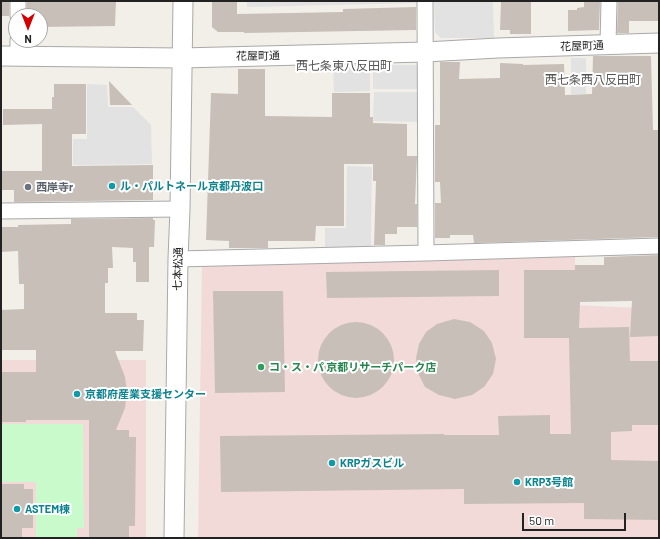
<!DOCTYPE html>
<meta charset="utf-8">
<style>
body{margin:0}
#map{position:relative;width:660px;height:539px;overflow:hidden;background:#f2efe9;font-family:Barlow,sans-serif}
canvas{display:block}
.frame{position:absolute;inset:0;border:2px solid #222;pointer-events:none}
.north{position:absolute;left:8px;top:8px;width:40px;height:40px;box-sizing:border-box;background:#fff;border:1px solid #a7a7a7;border-radius:50%;rotate:180deg;font-size:11px;font-weight:700;line-height:16px;text-align:center;color:#222}
.north::after{content:'';display:block;margin:auto;width:14px;height:18px;background:#d40000;clip-path:polygon(50% 0,100% 100%,50% 72%,0 100%)}
.scale{position:absolute;left:522px;top:513px;width:104px;height:18px;box-sizing:border-box;border:2px solid #222;border-top:0;padding-left:5px;font-size:12px;line-height:14px;white-space:nowrap;color:#222;-webkit-text-stroke:3px #fff;paint-order:stroke}
</style>
<div id="map">
<canvas width="660" height="539"></canvas>
<div class="frame"></div>
<div class="north">N</div>
<div class="scale">50 m</div>
</div>
<script>
const c = document.querySelector('canvas').getContext('2d');
c.lineJoin = 'round';
function paint(path, color) { c.fillStyle = color; c.fill(path, 'evenodd'); }
const poly = rows => new Path2D(rows.map(r => 'M' + r).join(''));
function trace(path, color, width, dash) { c.strokeStyle = color; c.lineWidth = width; c.lineCap = dash ? 'butt' : 'round'; c.setLineDash(dash || []); c.stroke(path); }
function drawText(font, color, halo, rows, align = 'center') {
  c.font = font + ' Barlow,"Noto Sans JP",sans-serif'; c.lineWidth = 4; c.setLineDash([]); c.textBaseline = 'middle'; c.strokeStyle = halo; c.fillStyle = color; for (const [text, x, y, turn = 0] of rows) {
    c.save(); c.translate(x, y); c.rotate((+turn || 0) * Math.PI / 180); c.textAlign = isNaN(turn) ? turn : align; if (halo) c.strokeText(text, 0, 0); c.fillText(text, 0, 0); c.restore();
  }
}
paint(poly([
 [575,255,575,305,659,309,659,538,198,538,202,265],
 [1,360,146,360,146,538,1,538]
]), '#f2dad9');
paint(poly([
 [1,424,83,424,84,528,77,528,77,538,26,538,36,537,36,482,1,482]
]), '#c8facc');
paint(poly([
 [247,1,419,1,419,3,247,7],
 [434,1,493,1,494,38,441,38,435,32],
 [571,58,586,58,586,94,571,94],
 [333,65,370,65,370,91,334,92],
 [373,65,416,65,421,69,421,89,373,89],
 [87,84,107,85,108,107,133,107,151,125,152,164,73,165,73,139,87,139],
 [374,92,421,92,420,122,373,121],
 [347,166,372,167,371,247,325,247,325,228,346,228]
]), '#e2e2e2');
paint(poly([
 [1,1,9,1,9,16,1,16],
 [27,1,116,1,115,26,40,27,40,16,27,16],
 [212,1,237,1,237,14,343,12,343,9,416,7,416,30,244,33,244,32,218,32,212,27],
 [501,1,531,1,531,34,510,34,510,30,500,30],
 [584,1,600,1,599,30,568,31,568,10,577,10,577,8,584,7],
 [618,1,659,2,659,21,629,21,629,33,617,33],
 [593,56,651,56,653,130,659,130,659,237,474,243,473,235,450,235,450,238,435,238,435,203,441,203,440,182,435,182,435,125,440,125,440,62,460,62,459,79,500,78,500,63,523,64,523,65,564,64,565,95,592,94],
 [238,69,265,69,265,116,332,117,332,93,370,93,370,117,373,117,373,123,407,124,407,156,417,156,415,204,417,204,417,227,397,227,397,234,385,234,385,245,374,245,376,181,373,181,373,164,344,164,344,226,316,226,315,241,268,241,268,248,229,248,229,241,206,240,211,93,238,94],
 [109,81,132,105,110,105],
 [54,84,86,84,86,134,72,134,72,166,153,165,153,200,14,202,14,190,1,190,1,171,42,171,42,124,3,125,3,109,52,109,52,97,54,97],
 [153,218,153,220,155,220,154,247,149,247,149,282,136,282,136,262,133,262,133,248,112,247,113,268,108,268,108,283,105,283,105,313,137,313,137,320,144,320,143,351,115,351,125,377,127,392,125,408,116,430,129,430,129,437,136,437,135,526,129,526,129,538,89,538,89,420,26,420,26,422,1,422,1,372,36,372,36,350,1,350,1,310,24,309,24,284,19,284,18,251,1,252,1,227,18,227,18,225,71,224,71,219],
 [659,255,659,336,630,337,632,301,580,302,579,328,629,327,630,361,659,361,659,425,632,425,632,431,611,432,611,460,659,461,659,520,584,519,584,503,464,504,464,489,221,492,220,436,444,434,444,435,499,435,498,416,550,415,550,434,571,434,569,338,524,338,524,270,575,270,575,265,604,265,604,257],
 [499,270,499,296,327,298,326,272],
 [213,291,283,291,285,392,215,393],
 [454,319,470,322,484,331,492,343,496,359,493,374,484,387,472,395,455,399,439,395,425,387,418,373,416,358,419,344,426,332,437,324],
 '318 360a38 38 0 1 1 76 0a38 38 0 1 1-76 0Z',
 [1,484,24,484,24,489,33,489,33,528,22,528,22,538,1,538]
]), '#c7bfb8');
const minor = poly([
 [18,1,18,16],
 [425,1,426,253],
 [18,40,18,56],
 [608,45,609,1],
 [1,211,180,209],
 [178,259,426,253,659,246]
]);
const tertiary = poly([
 [1,56,181,58,425,52,498,48,659,43],
 [174,538,178,259,180,209,183,1]
]);
trace(minor, '#a9a9a9', 17);
trace(tertiary, '#a9a9a9', 21);
trace(minor, '#fff', 15);
trace(tertiary, '#fff', 19);
for (const [x, y, r, color] of [
 [112,186,4,"#0f9aa8"],
 [28,187,4,"#6b7280"],
 [261,367,4,"#2e9e5b"],
 [77,394,4,"#0f9aa8"],
 [332,463,4,"#0f9aa8"],
 [517,482,4,"#0f9aa8"],
 [17,509,4,"#0f9aa8"]
]) { const dot = new Path2D(); dot.arc(x, y, r, 0, 2 * Math.PI); c.fillStyle = color; c.fill(dot); trace(dot, '#fff', 1.5); }
drawText('11px', '#222', '#fff', [
 ["花屋町通",582,46,-2],
 ["花屋町通",258,56,-1],
 ["七本松通",178,269,-88]
]);
drawText('bold 11px', '#0d838f', '#fff', [
 ["ル・パルトネール京都丹波口",120,186],
 ["京都府産業支援センター",85,394],
 ["KRPガスビル",340,463],
 ["KRP3号館",525,482],
 ["ASTEM棟",25,509]
], 'left');
drawText('bold 11px', '#5b616d', '#fff', [
 ["西岸寺r",36,187]
], 'left');
drawText('bold 11px', '#27864d', '#fff', [
 ["コ・ス・パ 京都リサーチパーク店",269,367]
], 'left');
drawText('12px', '#555', '#fff', [
 ["西七条東八反田町",344,66],
 ["西七条西八反田町",593,80]
]);
</script>
